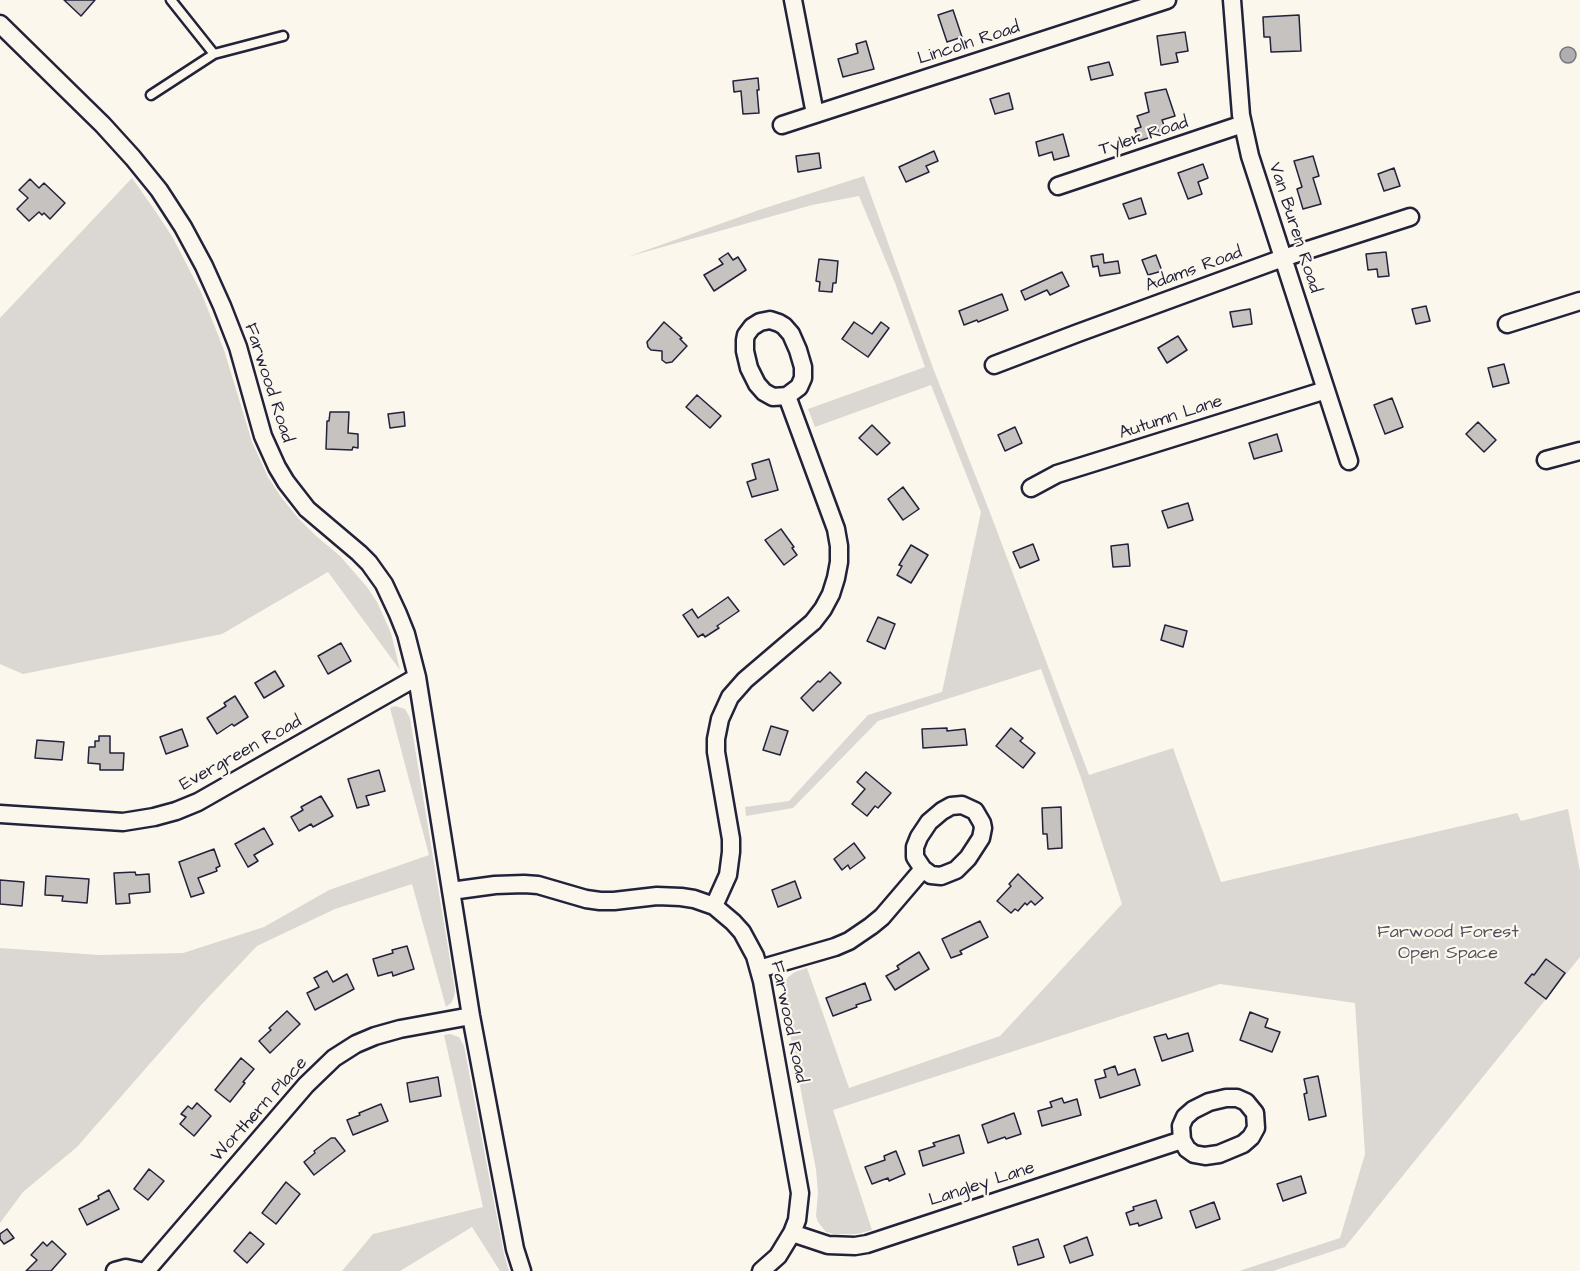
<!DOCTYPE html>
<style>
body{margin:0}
canvas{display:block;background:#fbf7ec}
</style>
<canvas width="1580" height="1271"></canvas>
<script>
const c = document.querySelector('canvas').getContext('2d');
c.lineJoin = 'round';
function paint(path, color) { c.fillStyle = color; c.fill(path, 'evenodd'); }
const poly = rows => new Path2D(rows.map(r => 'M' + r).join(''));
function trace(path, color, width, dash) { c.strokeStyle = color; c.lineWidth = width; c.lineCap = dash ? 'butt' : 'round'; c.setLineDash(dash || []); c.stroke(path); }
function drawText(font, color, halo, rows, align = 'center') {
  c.font = font + ' "Architects Daughter",sans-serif'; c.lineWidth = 4.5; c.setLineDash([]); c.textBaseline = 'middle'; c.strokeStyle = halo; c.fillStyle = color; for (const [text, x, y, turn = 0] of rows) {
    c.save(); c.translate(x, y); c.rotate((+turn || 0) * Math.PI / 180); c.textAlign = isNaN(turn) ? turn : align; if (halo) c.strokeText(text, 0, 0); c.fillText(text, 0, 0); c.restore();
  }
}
paint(poly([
 [864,176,933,368,989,510,1089,775,1173,748,1221,882,1517,813,1521,821,1568,809,1580,871,1580,957,1345,1247,1273,1271,1239,1271,1340,1238,1365,1154,1355,1003,1220,984,833,1110,872,1230,857,1234,834,1234,826,1232,818,1222,816,1216,818,1192,816,1170,782,991,784,984,788,977,795,972,807,968,849,1088,1000,1036,1122,904,1081,778,1041,669,878,721,793,808,746,816,745,807,789,801,868,715,942,692,981,512,931,385,815,427,808,409,925,367,895,283,859,196,812,205,627,257,759,210],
 [132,178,156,212,173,238,201,292,224,350,252,442,268,477,281,497,298,518,315,535,340,556,367,587,377,602,391,633,400,670,328,572,222,634,23,674,0,664,0,318],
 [395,706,405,709,410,718,455,990,454,997,451,1003,446,1007,412,884,335,909,257,946,202,1004,77,1147,23,1192,0,1223,0,948,99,955,183,953,264,927,329,890,429,855,390,708],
 [450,1034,459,1037,464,1046,504,1254,509,1271,500,1271,472,1227,400,1271,342,1271,373,1234,483,1207,444,1035]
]), '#dbd8d3');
const water = poly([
 '1560 55a8 8 0 1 1 16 0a8 8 0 1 1-16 0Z'
]);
paint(water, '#b1aeb0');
trace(water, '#787681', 1.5);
const building = poly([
 [64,0,95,0,81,16,64,0],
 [953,10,962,37,947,42,938,15,953,10],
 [1299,15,1301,51,1271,52,1270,37,1264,37,1263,17,1299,15],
 [1185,32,1188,51,1176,53,1178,62,1161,65,1157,36,1185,32],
 [866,41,874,69,843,77,838,59,858,53,856,44,866,41],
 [1109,62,1113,75,1091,80,1088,67,1109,62],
 [758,78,759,90,757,90,759,113,743,114,741,91,734,92,733,81,758,78],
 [1166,89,1175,116,1162,120,1165,128,1159,130,1160,134,1139,141,1135,129,1141,127,1137,116,1149,112,1145,93,1166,89],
 [1009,93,1013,109,995,114,990,99,1009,93],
 [1063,134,1069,156,1054,160,1052,152,1039,156,1036,142,1063,134],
 [934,151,938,161,926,166,929,172,906,182,899,167,934,151],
 [819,153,821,168,798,172,796,156,819,153],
 [1313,156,1319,176,1313,178,1321,204,1303,209,1297,189,1302,187,1294,161,1313,156],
 [1203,164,1208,178,1198,182,1202,194,1188,199,1178,173,1203,164],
 [1394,168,1400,186,1384,191,1378,174,1394,168],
 [30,179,39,188,44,183,65,203,50,219,44,213,42,215,39,212,29,221,17,209,28,198,19,190,30,179],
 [1141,198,1146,214,1129,219,1123,204,1141,198],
 [1386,252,1389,276,1378,277,1377,269,1368,270,1366,254,1386,252],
 [728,253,733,260,738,257,746,270,714,291,704,275,723,264,719,259,728,253],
 [1103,254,1104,263,1118,261,1120,273,1100,276,1098,266,1093,267,1091,256,1103,254],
 [1156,255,1162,271,1148,275,1142,260,1156,255],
 [819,259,838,261,836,283,833,283,832,292,819,291,820,282,816,281,819,259],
 [1062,272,1069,286,1050,295,1047,290,1025,300,1021,291,1062,272],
 [1002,294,1008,310,978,322,977,320,964,325,959,311,1002,294],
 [1426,306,1430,321,1416,324,1412,309,1426,306],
 [1250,309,1252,324,1233,327,1230,312,1250,309],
 [664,322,682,338,680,339,687,346,672,362,666,363,662,360,662,351,651,350,648,347,647,342,664,322],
 [854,322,872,334,881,322,889,328,868,357,842,339,854,322],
 [1178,336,1187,350,1167,363,1158,348,1178,336],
 [1504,364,1509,383,1493,387,1488,368,1504,364],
 [697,395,721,416,710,428,686,407,697,395],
 [1392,398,1403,427,1385,434,1374,405,1392,398],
 [330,412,349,412,348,433,358,434,358,448,353,447,352,450,326,449,327,421,329,421,330,412],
 [404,412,405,426,390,428,388,414,404,412],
 [1478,422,1496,440,1484,452,1466,434,1478,422],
 [872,425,890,443,877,455,859,438,872,425],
 [1015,427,1022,443,1005,451,998,435,1015,427],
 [1277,434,1282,451,1254,459,1249,443,1277,434],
 [769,459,778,490,752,497,747,482,756,479,752,464,769,459],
 [903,487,919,509,903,520,888,499,903,487],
 [1188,503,1193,520,1168,528,1162,511,1188,503],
 [781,529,794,547,792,548,797,555,784,565,765,540,781,529],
 [1033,544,1039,560,1020,568,1013,552,1033,544],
 [1128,544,1130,566,1113,567,1111,546,1128,544],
 [911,545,928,555,911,583,897,575,902,566,899,565,911,545],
 [728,597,739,611,717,626,719,628,705,637,703,634,698,637,683,615,692,609,698,618,728,597],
 [878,617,895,624,885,649,867,641,878,617],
 [1165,625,1187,631,1183,647,1161,640,1165,625],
 [341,643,351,661,328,674,318,656,341,643],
 [275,671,284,686,264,698,255,683,275,671],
 [830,672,841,683,813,711,801,698,818,681,820,682,830,672],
 [235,696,248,717,234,726,232,724,217,734,207,718,226,706,224,703,235,696],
 [771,726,788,731,780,755,763,750,771,726],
 [947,728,947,731,965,729,967,745,923,748,922,729,947,728],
 [1011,728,1023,738,1020,741,1035,753,1023,768,996,746,1011,728],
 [182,729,188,746,166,754,160,737,182,729],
 [99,736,110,736,110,753,124,753,123,770,100,770,100,764,88,763,89,747,95,747,95,741,99,741,99,736],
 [37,740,64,742,62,760,35,758,37,740],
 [379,770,385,791,366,796,369,805,357,808,348,779,379,770],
 [866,772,891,793,878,808,875,806,867,816,852,804,865,789,857,782,866,772],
 [321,796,333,816,313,827,311,824,299,831,291,817,303,810,301,807,321,796],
 [1061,807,1062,848,1048,849,1047,834,1043,834,1042,808,1061,807],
 [264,828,273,844,254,855,258,861,248,867,235,844,264,828],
 [854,843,865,858,850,869,848,865,842,870,834,859,854,843],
 [214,849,220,866,216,868,217,871,198,878,204,893,191,897,179,862,214,849],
 [135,872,136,875,149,874,150,892,129,894,130,903,116,904,114,873,135,872],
 [1018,874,1043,898,1035,905,1031,901,1027,905,1025,903,1018,911,1015,909,1011,913,997,901,1011,886,1009,884,1018,874],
 [46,876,89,879,87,903,62,901,63,896,45,895,46,876],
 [0,880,24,882,22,906,0,904,0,880],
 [795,881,801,898,778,907,772,890,795,881],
 [980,921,988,937,960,951,962,954,951,958,942,939,980,921],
 [407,946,414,969,393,976,392,972,378,976,373,959,393,953,392,950,407,946],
 [919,952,929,969,895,990,886,976,899,969,897,966,919,952],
 [1546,959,1565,973,1546,999,1525,983,1532,974,1534,975,1546,959],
 [327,971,333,982,347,974,354,989,315,1010,307,993,319,987,314,978,327,971],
 [865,983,871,1000,856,1005,857,1007,833,1016,826,998,865,983],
 [287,1011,300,1024,270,1053,259,1041,271,1030,269,1028,287,1011],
 [1250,1012,1268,1019,1265,1027,1280,1032,1272,1052,1240,1040,1250,1012],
 [1188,1033,1193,1051,1162,1061,1154,1037,1166,1034,1168,1039,1188,1033],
 [241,1058,254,1069,243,1082,245,1083,230,1102,215,1090,241,1058],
 [1115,1066,1118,1075,1135,1069,1140,1085,1100,1098,1095,1080,1106,1077,1104,1070,1115,1066],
 [1318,1076,1326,1116,1309,1120,1304,1094,1307,1093,1304,1079,1318,1076],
 [438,1077,441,1096,410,1102,407,1083,438,1077],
 [1062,1098,1064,1103,1077,1099,1081,1115,1042,1126,1038,1111,1052,1107,1050,1102,1062,1098],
 [197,1103,211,1116,194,1136,180,1124,186,1117,181,1114,188,1106,192,1109,197,1103],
 [381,1104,388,1121,353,1135,347,1120,360,1115,359,1113,381,1104],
 [1014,1113,1021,1134,1006,1139,1005,1137,988,1143,982,1125,1014,1113],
 [959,1135,964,1153,923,1166,919,1151,935,1146,933,1143,959,1135],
 [331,1138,335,1138,345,1151,314,1175,304,1162,315,1153,314,1151,331,1138],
 [896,1151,905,1174,889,1181,888,1178,872,1184,865,1167,885,1160,884,1156,896,1151],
 [149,1169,164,1181,148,1200,134,1189,149,1169],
 [1301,1176,1306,1193,1283,1201,1277,1184,1301,1176],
 [286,1182,300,1194,276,1224,262,1213,286,1182],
 [109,1190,119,1209,87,1225,79,1209,99,1199,98,1196,109,1190],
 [1156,1200,1162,1218,1139,1226,1138,1223,1130,1225,1126,1213,1134,1210,1133,1207,1156,1200],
 [1214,1202,1220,1219,1196,1228,1190,1211,1214,1202],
 [7,1229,14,1238,4,1244,0,1239,0,1234,7,1229],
 [250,1232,264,1244,247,1263,234,1251,250,1232],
 [1087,1237,1093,1255,1070,1263,1064,1246,1087,1237],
 [1038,1239,1044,1257,1018,1265,1013,1247,1038,1239],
 [52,1241,66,1254,51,1271,26,1271,37,1260,31,1255,43,1242,47,1246,52,1241]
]);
paint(building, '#c6c2c0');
trace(building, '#22223b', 1.5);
const lane = poly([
 [214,54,283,36],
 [151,95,214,54,171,0]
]);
const street = poly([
 [793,0,815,114],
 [1232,0,1241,115,1250,156,1349,461],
 [0,24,103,125,133,158,159,190,183,227,204,266,222,306,238,347,263,436,277,467,286,482,307,509,359,553,369,563,384,584,398,614,406,634,417,677,471,1016,515,1249,522,1271],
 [782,125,1167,0],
 [1058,186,1243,124],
 [1507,324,1580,301],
 [994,365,1078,333,1283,258,1410,217],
 [1546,460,1580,451],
 [1031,488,1057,474,1326,390],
 [0,814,123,822,154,817,176,811,198,802,417,677],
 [451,891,495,885,524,884,538,885,586,899,600,901,614,901,657,896,681,897,694,899,714,906,733,922,742,932,755,956,762,981,800,1193,797,1220,792,1233,778,1256,761,1271],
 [714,906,728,875,731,852,731,839,716,752,716,739,720,719,730,697,745,680,813,622,823,609,831,594,836,578,839,562,839,546,836,529,787,396,799,387,803,378,803,367,798,350,791,334,784,326,779,323,770,320,760,322,752,327,746,335,745,340,745,351,749,368,757,384,764,392,773,397,787,396],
 [759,969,835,947,849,941,871,926,882,917,923,869,931,875,941,876,956,870,968,858,981,838,983,828,982,823,975,811,962,805,951,806,942,811,929,822,919,837,915,847,915,857,923,869],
 [792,1233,828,1245,855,1246,867,1244,1182,1140,1187,1149,1194,1154,1205,1156,1219,1154,1243,1144,1251,1137,1256,1128,1255,1113,1246,1102,1237,1098,1226,1098,1209,1102,1193,1110,1185,1117,1181,1126,1182,1140],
 [115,1271,126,1268,140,1271],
 [146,1271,306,1085,334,1058,356,1044,375,1036,400,1029,471,1016]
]);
trace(lane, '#22223b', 13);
trace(street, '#22223b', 21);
trace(lane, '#fbf7ec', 8);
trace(street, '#fbf7ec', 16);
drawText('18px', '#22223b', '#fbf7ec', [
 ["Lincoln Road",969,44,-18],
 ["Tyler Road",1144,137,-18],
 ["Van Buren Road",1294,228,72],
 ["Adams Road",1194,270,-20],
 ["Farwood Road",268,383,72],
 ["Autumn Lane",1171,418,-18],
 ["Evergreen Road",241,754,-29],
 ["Farwood Road",788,1022,78],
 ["Worthern Place",260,1110,-48],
 ["Langley Lane",982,1185,-18]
]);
drawText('18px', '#505061', '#fbf7ec', [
 ["Farwood Forest",1448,933],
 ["Open Space",1448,954]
]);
</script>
